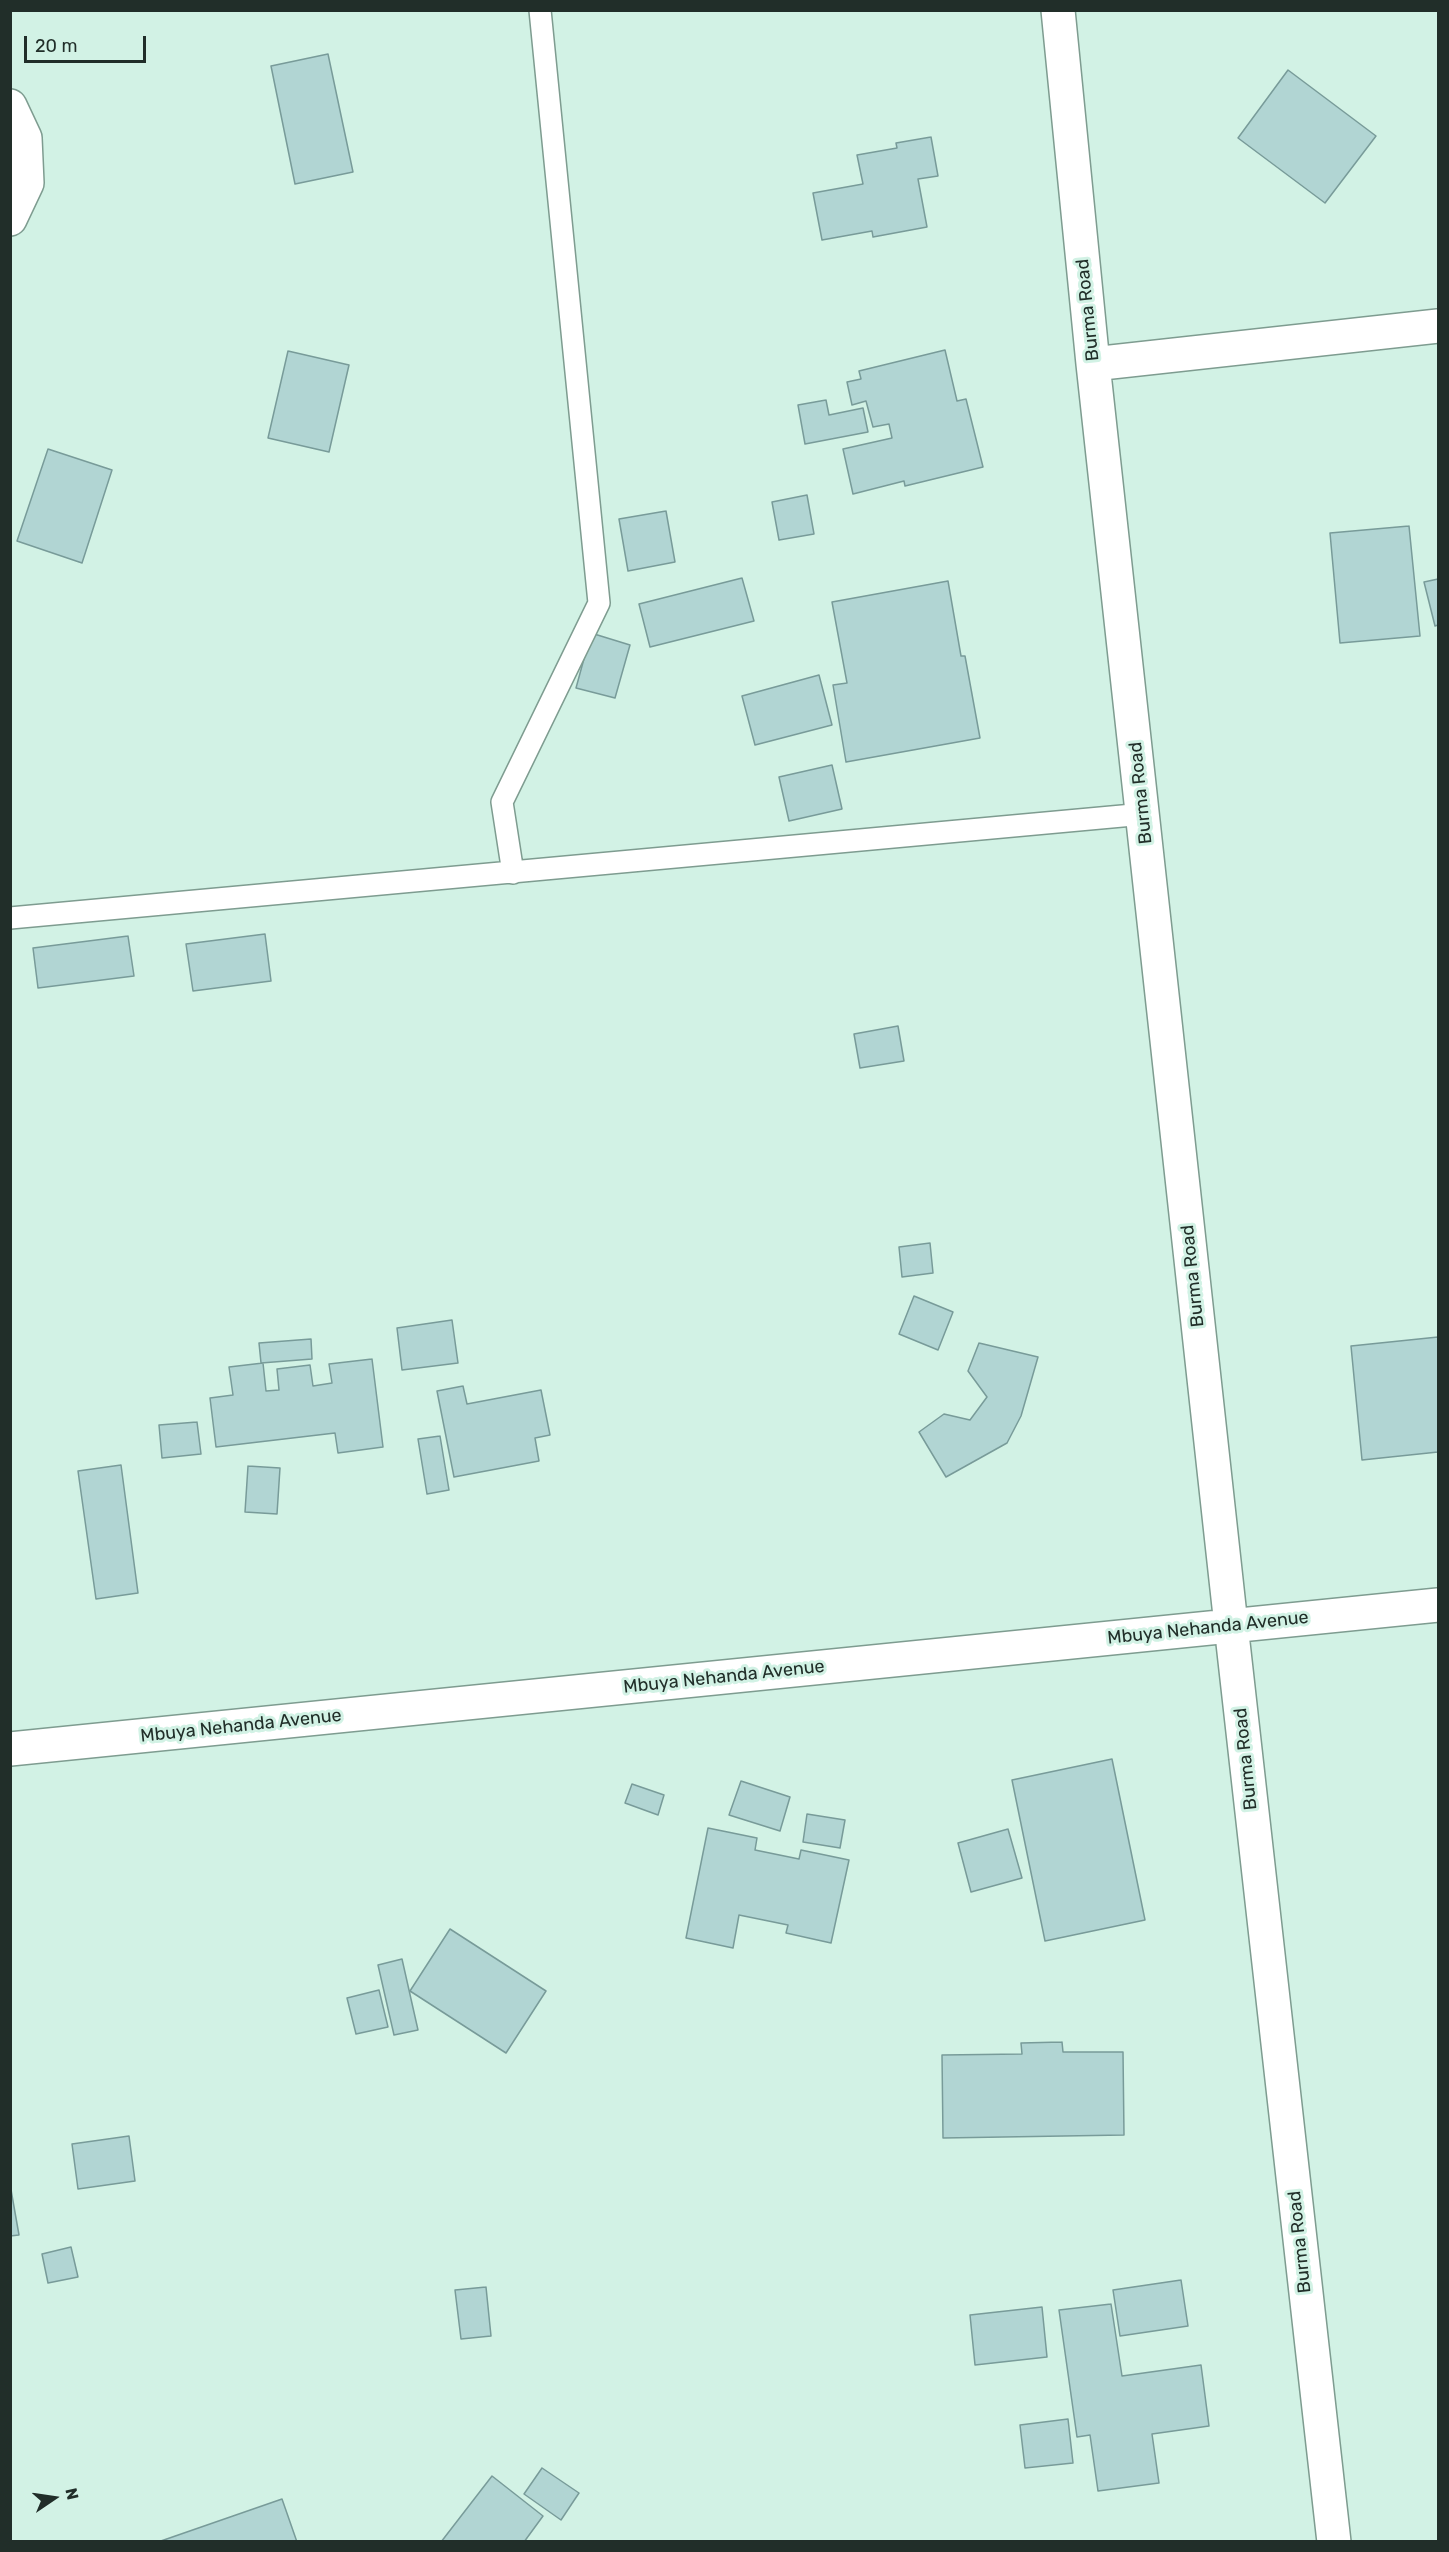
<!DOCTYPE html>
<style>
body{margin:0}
#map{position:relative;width:1449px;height:2552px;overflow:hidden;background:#d2f2e5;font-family:Rubik,sans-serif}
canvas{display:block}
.frame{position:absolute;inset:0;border:12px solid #212e29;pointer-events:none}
.north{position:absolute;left:24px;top:2468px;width:60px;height:60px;-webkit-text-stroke:4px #d2f2e5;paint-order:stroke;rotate:77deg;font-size:16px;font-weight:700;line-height:24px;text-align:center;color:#212e29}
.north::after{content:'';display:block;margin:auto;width:21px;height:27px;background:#212e29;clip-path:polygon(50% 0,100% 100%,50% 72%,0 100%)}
.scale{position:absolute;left:24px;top:36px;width:122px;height:27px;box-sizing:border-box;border:3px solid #212e29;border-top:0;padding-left:8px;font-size:18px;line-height:21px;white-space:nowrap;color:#212e29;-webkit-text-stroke:4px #d2f2e5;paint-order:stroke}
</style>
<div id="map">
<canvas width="1449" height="2552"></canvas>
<div class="frame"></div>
<div class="north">N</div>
<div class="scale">20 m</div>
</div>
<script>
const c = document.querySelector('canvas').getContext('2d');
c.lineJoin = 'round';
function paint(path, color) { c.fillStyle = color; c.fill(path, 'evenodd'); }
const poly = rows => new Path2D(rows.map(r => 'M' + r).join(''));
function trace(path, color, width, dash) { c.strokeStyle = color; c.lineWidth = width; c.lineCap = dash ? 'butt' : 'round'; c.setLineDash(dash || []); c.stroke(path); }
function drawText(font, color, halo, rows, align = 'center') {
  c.font = font + ' Rubik,sans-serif'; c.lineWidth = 6; c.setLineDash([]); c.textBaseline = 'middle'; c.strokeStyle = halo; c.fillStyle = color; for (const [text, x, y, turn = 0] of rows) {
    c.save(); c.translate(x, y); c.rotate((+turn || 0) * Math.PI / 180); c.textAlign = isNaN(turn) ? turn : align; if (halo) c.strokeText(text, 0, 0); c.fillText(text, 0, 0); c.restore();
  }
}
const building = poly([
 [328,54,353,172,295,184,271,66,328,54],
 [1288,70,1376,136,1325,203,1238,138,1288,70],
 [931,137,938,176,918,179,927,227,873,237,872,231,822,240,813,193,863,184,857,155,897,148,896,143,931,137],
 [945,350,957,401,966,399,983,467,905,486,904,481,853,494,843,449,892,438,889,424,873,427,866,401,852,405,847,382,861,379,859,371,945,350],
 [288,351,349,365,329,452,268,438,288,351],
 [826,400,829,415,863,408,868,432,805,444,798,405,826,400],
 [48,449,112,470,82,563,17,541,48,449],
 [807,495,814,534,779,540,772,502,807,495],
 [666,511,675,562,628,571,619,519,666,511],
 [1409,526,1420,636,1340,643,1330,533,1409,526],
 [742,578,754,621,650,647,639,604,742,578],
 [1438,579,1438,625,1435,626,1424,582,1438,579],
 [948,581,961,656,965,656,980,738,846,762,833,685,847,683,832,602,948,581],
 [591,633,630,645,615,698,576,688,591,633],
 [819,675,832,725,755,745,742,696,819,675],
 [832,765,842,809,789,821,779,777,832,765],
 [265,934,271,981,193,991,186,944,265,934],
 [128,936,134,976,38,988,33,948,128,936],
 [898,1026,904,1061,860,1068,854,1034,898,1026],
 [930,1243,933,1273,902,1277,899,1247,930,1243],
 [914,1296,953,1312,938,1350,899,1334,914,1296],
 [452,1320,458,1363,402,1370,397,1328,452,1320],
 [1438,1337,1438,1452,1362,1460,1351,1346,1438,1337],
 [311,1339,312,1359,261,1363,259,1343,311,1339],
 [979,1343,1038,1357,1021,1416,1007,1443,946,1477,919,1432,944,1414,970,1420,987,1397,968,1371,979,1343],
 [372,1359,383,1447,338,1453,335,1433,216,1447,210,1398,233,1395,229,1367,263,1363,266,1391,279,1390,277,1369,310,1365,313,1386,332,1383,329,1364,372,1359],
 [463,1386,467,1404,541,1390,550,1435,535,1438,539,1461,454,1477,437,1391,463,1386],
 [197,1422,201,1454,162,1458,159,1425,197,1422],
 [440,1436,449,1490,427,1494,418,1439,440,1436],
 [121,1465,138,1593,96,1599,78,1471,121,1465],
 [248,1466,280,1468,277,1514,245,1512,248,1466],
 [1112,1759,1145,1920,1045,1941,1012,1780,1112,1759],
 [741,1781,790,1797,780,1831,729,1815,741,1781],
 [632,1784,664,1795,658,1815,625,1803,632,1784],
 [807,1814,845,1820,840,1848,803,1842,807,1814],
 [708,1828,757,1838,755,1850,799,1859,801,1850,849,1860,831,1943,786,1933,788,1925,739,1915,733,1948,686,1938,708,1828],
 [1008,1829,1022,1878,971,1892,958,1843,1008,1829],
 [450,1929,546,1991,506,2053,410,1991,450,1929],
 [402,1959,418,2030,394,2035,378,1965,402,1959],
 [379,1990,388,2027,356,2034,347,1998,379,1990],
 [1062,2042,1063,2052,1123,2052,1124,2135,943,2138,942,2055,1022,2054,1021,2043,1062,2042],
 [129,2136,135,2181,78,2189,72,2144,129,2136],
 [10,2184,19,2235,10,2236,10,2184],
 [71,2247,78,2277,48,2283,42,2254,71,2247],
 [1181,2280,1188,2326,1120,2336,1113,2290,1181,2280],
 [486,2287,491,2336,461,2339,455,2290,486,2287],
 [1111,2304,1122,2376,1201,2365,1209,2426,1152,2434,1159,2483,1098,2491,1090,2435,1077,2437,1059,2310,1111,2304],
 [1042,2307,1047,2357,975,2365,970,2315,1042,2307],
 [1068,2419,1073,2463,1025,2468,1020,2425,1068,2419],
 [542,2468,579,2493,561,2520,524,2494,542,2468],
 [492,2476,543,2516,524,2542,441,2542,492,2476],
 [282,2499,297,2542,158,2542,282,2499]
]);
paint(building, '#b1d5d3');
trace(building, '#789b99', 1.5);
const service = poly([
 [513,873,502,802,599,603,540,10],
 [10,918,1144,814]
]);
const minor = poly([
 [1058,10,1093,364,1231,1625,1334,2542],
 [10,106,25,138,27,183,10,219],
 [1093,364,1438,326],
 [10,1749,1438,1605]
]);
trace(service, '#7e9c90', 24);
trace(minor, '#7e9c90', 36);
trace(service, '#fff', 21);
trace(minor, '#fff', 33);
drawText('18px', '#212e29', '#d2f2e5', [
 ["Burma Road",1088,310,-96],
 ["Burma Road",1141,793,-96],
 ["Burma Road",1193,1276,-96],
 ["Mbuya Nehanda Avenue",1208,1628,-6],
 ["Mbuya Nehanda Avenue",724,1677,-6],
 ["Mbuya Nehanda Avenue",241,1726,-6],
 ["Burma Road",1246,1759,-96],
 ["Burma Road",1300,2242,-96]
]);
</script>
